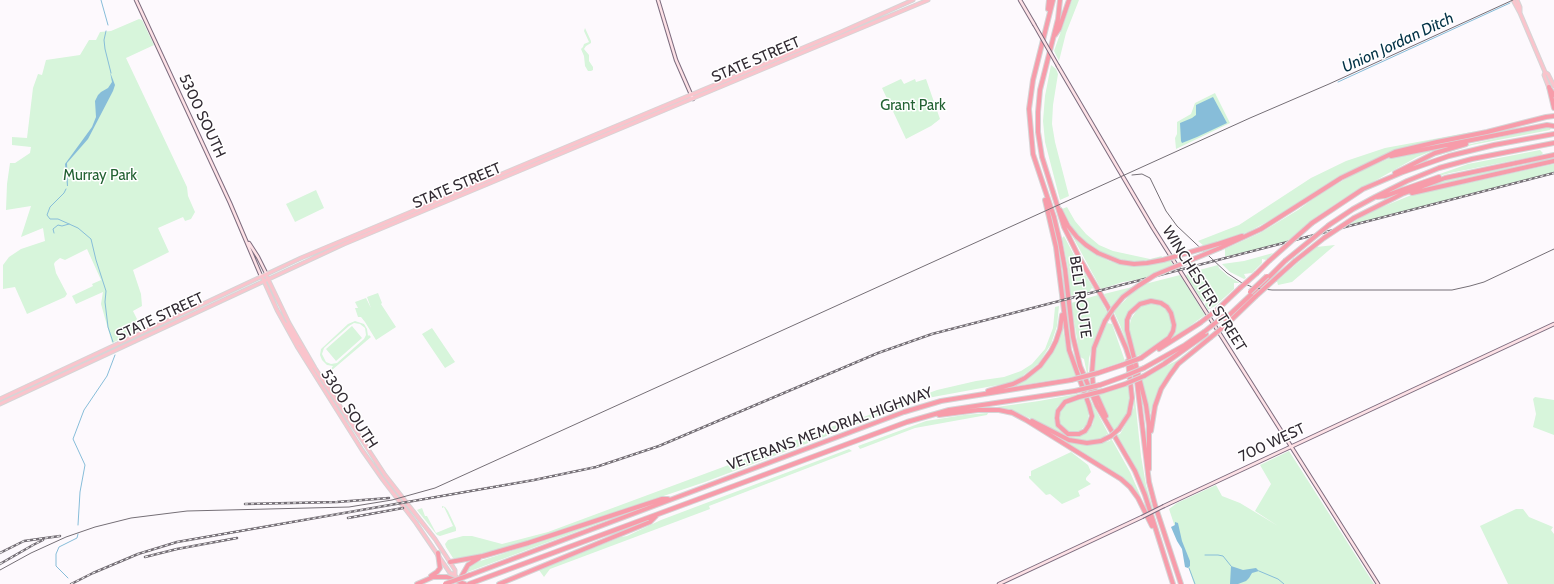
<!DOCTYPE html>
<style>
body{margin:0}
canvas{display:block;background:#fdf9fd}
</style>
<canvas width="1554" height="584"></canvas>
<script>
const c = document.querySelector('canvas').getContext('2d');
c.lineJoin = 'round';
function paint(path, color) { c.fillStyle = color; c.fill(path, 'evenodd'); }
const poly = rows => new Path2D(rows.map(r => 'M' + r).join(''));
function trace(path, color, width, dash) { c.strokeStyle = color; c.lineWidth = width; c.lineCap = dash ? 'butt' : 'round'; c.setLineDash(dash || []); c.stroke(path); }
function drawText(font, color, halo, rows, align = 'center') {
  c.font = font + ' Cabin,sans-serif'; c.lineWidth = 3; c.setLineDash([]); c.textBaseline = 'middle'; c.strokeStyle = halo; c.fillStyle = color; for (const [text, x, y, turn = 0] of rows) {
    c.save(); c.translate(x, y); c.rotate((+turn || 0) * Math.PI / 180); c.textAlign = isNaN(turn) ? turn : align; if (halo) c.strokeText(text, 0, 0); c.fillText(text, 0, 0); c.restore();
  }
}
paint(poly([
 [1072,0,1079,0,1066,33,1059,61,1054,51],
 [139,19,142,20,154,45,126,58,187,187,188,196,195,212,191,219,185,221,183,217,158,228,169,252,133,270,141,294,142,306,133,311,142,329,112,343,101,304,103,292,76,304,72,296,93,286,92,284,101,280,87,249,65,260,60,258,55,262,54,264,56,273,67,294,65,297,27,314,15,287,3,289,3,265,9,257,21,249,45,241,43,228,21,237,31,206,6,210,7,184,10,163,15,163,30,153,31,147,12,145,12,137,27,138,33,88,38,74,42,75,46,60,80,55,89,40,96,40,100,32,111,31],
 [585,28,591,41,591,43,586,46,584,49,589,55,589,61,593,67,593,70,591,71,588,71,585,66,584,56,581,49,583,47,584,44,589,42,584,31],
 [1051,65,1056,69,1058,74,1053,105,1052,124,1055,142,1069,196,1060,200,1045,142,1043,121,1045,96],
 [901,79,904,84,915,79,916,82,926,79,940,119,931,126,906,139,882,88],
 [1215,93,1230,123,1176,149,1175,138,1177,134,1177,122,1191,114,1195,103],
 [1546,127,1551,127,1551,128,1550,130,1472,145,1426,159,1441,152,1458,147],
 [1477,131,1416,145,1384,155,1341,175,1276,217,1248,232,1204,246,1198,241,1239,225,1311,178,1346,161,1385,148],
 [1436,149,1437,149,1417,157,1343,199,1316,217,1286,242,1225,257,1225,249,1260,233,1298,210,1321,193,1358,172,1390,158,1406,154],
 [1540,150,1543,153,1541,155,1450,173,1417,182,1468,164],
 [1539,162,1466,178,1424,188,1455,177],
 [1554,164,1554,172,1344,228,1370,212,1409,196],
 [316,190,324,208,295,222,286,204],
 [1067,207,1075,221,1086,234,1099,245,1113,251,1150,259,1162,256,1161,258,1143,261,1130,261,1113,258,1096,250,1084,241,1072,227,1062,209],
 [1068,228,1077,240,1087,249,1109,261,1124,265,1141,266,1170,260,1173,265,1146,278,1123,282,1101,289],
 [1064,236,1075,257,1095,291,1092,288,1089,292,1070,296,1068,268,1062,238],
 [1335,245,1292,282,1278,285,1277,281,1316,247],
 [1273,253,1266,260,1262,259,1262,263,1252,273,1244,274,1246,278,1244,279,1230,272,1222,264,1244,261],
 [1218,265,1219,268,1228,276,1240,283,1234,283,1234,289,1215,306,1208,310,1205,305,1206,301,1205,300,1203,302,1186,276,1188,273],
 [1180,275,1205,315,1169,341,1175,322,1172,311,1169,307,1150,300,1140,302,1130,311,1125,323,1125,331,1132,358,1120,325,1114,312,1129,296,1145,284],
 [1132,287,1112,308,1104,294],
 [378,293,382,303,381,304,396,327,376,340,365,322,361,317,358,317,355,308,358,308,355,302,366,298,371,308,367,297],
 [1098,295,1108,314,1104,317,1093,344,1089,358,1088,373,1087,374,1084,359,1080,357,1071,303],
 [1152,303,1161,306,1168,312,1172,323,1170,331,1166,339,1152,349,1135,357,1129,329,1131,319,1139,307],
 [1059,306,1057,326,1051,344,1039,363,1020,378,1009,383,933,397,914,402,852,426,850,422,937,390,976,381,1004,377,1021,371,1032,364,1045,349,1053,328,1055,307],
 [355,321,364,324,367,329,368,336,369,335,371,337,332,370,331,369,333,366,327,365,322,360,320,355,321,349,348,324],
 [354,323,360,324,365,328,366,335,364,339,337,363,331,364,326,362,322,354,324,348,349,326],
 [1107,323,1112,324,1125,361,1092,372,1096,348],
 [1062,325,1066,346,1076,376,1010,387,1044,364],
 [352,326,362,338,336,361,326,349],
 [432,328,455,362,445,368,422,334],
 [1210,335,1186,355,1171,370,1161,384,1155,399,1150,414,1149,414,1141,379,1176,361],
 [1130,384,1130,397,1127,413,1118,428,1115,428,1114,431,1096,395],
 [1134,390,1141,456,1146,485,1153,509,1152,510,1140,476,1128,453,1116,435,1120,434,1130,417,1134,407],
 [1083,393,1083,394,1066,399,1057,407,1054,419,1058,429,1066,435,1074,437,1080,436,1089,430,1093,424,1094,416,1089,397,1109,435,1107,434,1104,437,1093,441,1084,441,1070,438,1021,414,1012,411,990,408,1039,401],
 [1535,397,1554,400,1554,435,1533,427,1536,414,1533,399],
 [1084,398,1089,412,1087,424,1079,432,1073,432,1067,431,1061,425,1059,419,1061,409,1070,402],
 [988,413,987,415,915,428,860,449,858,446,926,421,964,415],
 [839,424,843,427,840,431,705,482,536,539,458,560,453,558,446,547,445,544,448,540,463,536,472,536,502,544,548,532],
 [1111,438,1130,472,1141,497,1130,485,1064,442,1065,440,1077,444,1089,445,1110,441],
 [849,449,852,451,709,506,710,509,550,569,544,577,539,570,621,537,627,536,661,520],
 [1289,451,1374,584,1194,584,1169,509,1177,503,1216,485,1222,496,1240,503,1278,526,1255,511,1271,484,1260,465],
 [1071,452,1088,465,1091,472,1086,478,1086,480,1091,484,1078,491,1080,496,1062,504,1050,494,1046,495,1029,478,1029,476,1031,476,1031,471],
 [442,506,445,507,448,511,456,528,456,531,440,536,437,535,417,510,422,508,425,516,427,516,436,533,453,526,444,507,442,508],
 [1516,509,1523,509,1529,517,1553,527,1551,530,1554,534,1554,584,1508,584,1480,526],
 [613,516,613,518,465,573,470,566,477,562,530,545]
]), '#d7f5db');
paint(poly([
 [110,72,115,85,113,91,88,139,67,163,68,186,67,186,65,164,92,127,96,117,95,101,98,95,101,92,108,88,112,82],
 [1213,97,1227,123,1197,137,1182,143,1181,141,1180,123,1192,118,1196,115,1196,105],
 [1175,522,1178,523,1182,541,1190,561,1190,566,1188,568,1185,567,1182,549,1177,541,1171,527,1175,525],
 [1231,566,1243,570,1256,568,1259,571,1252,573,1249,578,1246,581,1238,584,1230,584]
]), '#87bdd9');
trace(poly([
 [101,0,108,25],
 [106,31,104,40,105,49,111,73],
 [1338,82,1510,3],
 [66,189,64,193,50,207,47,215,50,219,58,219,78,228,91,239,96,260,106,291,105,302,108,327,113,342],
 [54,233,53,229,58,225,62,226,69,224],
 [78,525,80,492,85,465,73,439,84,410,107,376,115,355],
 [1205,555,1218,555,1223,556,1231,566],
 [1189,568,1195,584],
 [1259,571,1278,579,1284,584],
 [68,578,56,566,56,554,59,547,77,538,78,534]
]), '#87bdd9', 1);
const secondary = poly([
 [136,0,230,203,261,276],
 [658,0,676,60,693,99],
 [1020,0,1034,24],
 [1058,66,1153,228,1378,584],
 [249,243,258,257,266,273],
 [1164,506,1554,324],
 [999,584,1142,517]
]);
const primary = poly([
 [1513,0,1520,13,1545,72,1544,75,1549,88],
 [1517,0,1520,7,1520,13],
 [1545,72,1548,74,1554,86],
 [267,277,289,323,315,368,385,475,435,539,455,570,455,575],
 [263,279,277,310,298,348,362,450,383,480,416,523,450,573,455,575,458,580],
 [286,324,297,342,301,345],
 [299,348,302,350,311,365,314,367],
 [0,399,301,258,841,32,913,0],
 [0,404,344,244,928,0]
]);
const motorway = poly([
 [1053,0,1033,80,1029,109,1033,154,1054,217,1060,242,1065,269,1073,337,1080,366,1097,406,1135,471,1145,495,1173,584],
 [1060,0,1058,19,1040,90,1038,112,1038,132,1042,157,1064,227,1080,259,1108,307,1126,348,1137,382,1149,482,1155,505,1181,584],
 [1048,9,1049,0],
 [1055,35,1059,29,1069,0],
 [1549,87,1554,108],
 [1550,89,1554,95],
 [1391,156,1547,125,1554,126],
 [1395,173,1435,153,1466,144],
 [1412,193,1554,161],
 [1377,197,1385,196,1439,177],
 [1045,200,1056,247,1069,350,1089,405,1092,416,1089,425,1085,431,1079,434,1068,434,1058,425,1057,418,1058,411,1065,402,1079,397],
 [1060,210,1068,226,1077,237,1086,245,1098,253,1120,262,1134,264,1147,263,1163,260],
 [1354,218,1402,194,1445,178,1554,155],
 [1312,223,1363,189,1403,172,1449,156,1494,145,1554,134],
 [1329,225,1353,209,1375,197,1407,181,1439,168,1472,159,1554,143],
 [1218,244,1242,236],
 [1220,248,1261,229,1341,178,1395,152,1437,142,1487,132,1546,117,1554,116],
 [1257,273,1269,261],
 [1275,279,1295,261],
 [1259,287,1285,261],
 [1218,309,1240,288],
 [1225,319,1257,289],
 [1105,321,1094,348,1092,372,1093,385,1097,396,1106,416],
 [1227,324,1255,297],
 [1159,349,1200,323],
 [1141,358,1169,338,1173,331,1174,325,1171,313,1167,307,1161,303,1151,301,1140,304,1130,313,1127,320,1127,330,1146,405,1149,426,1149,469],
 [1144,368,1185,345,1204,332],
 [1098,373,1122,365],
 [1144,376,1164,364,1206,334],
 [1100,385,1125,376],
 [988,391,1013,384,1025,378,1040,366,1051,351,1056,341,1060,329,1062,315],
 [1103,391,1125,384],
 [1011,412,1026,420,1121,479,1130,487,1138,498,1152,526],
 [939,415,978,410,999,410,1013,413],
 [1032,421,1069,440,1087,443,1101,441],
 [1119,429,1129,414,1132,398,1128,361],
 [1151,431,1155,406,1161,389,1170,375,1178,364,1210,338],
 [450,562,483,556,528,543,662,499,668,499],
 [470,575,904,412,941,401,1071,380],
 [431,576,437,572,440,568,438,553],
 [460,579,468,565,479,558],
 [417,584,433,577,447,577,465,584],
 [469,584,907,422,949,410,1075,391],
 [499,584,650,522,656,516]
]);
trace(secondary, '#7d6d7f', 4.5);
trace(primary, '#d6d5d6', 5);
trace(motorway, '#d6d5d6', 6);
trace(secondary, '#fde1e6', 2.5);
trace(primary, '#fac4cc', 3);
trace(motorway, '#f79caa', 4);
trace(poly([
 [1132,175,1142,174,1150,178,1166,211,1177,226,1227,273,1242,283,1255,288,1272,290,1452,290,1470,286,1484,282,1554,249],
 [0,570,31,553,66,537,95,527,131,518,187,511,349,507,392,500,435,488,1250,118,1329,84,1513,0]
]), '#756f76', 1);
const rail = poly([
 [245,504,337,502,389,498],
 [348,518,403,508],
 [0,553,24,541,60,536],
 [145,557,177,549,237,538],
 [0,564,33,545,43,540],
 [71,584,93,573,138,554,177,542,534,480,596,467,659,446,878,353,932,334,1554,173]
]);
trace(rail, '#756f76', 2.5);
trace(rail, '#fff', 1, [3]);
const secondaryBridge = poly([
 [1034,24,1058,66],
 [1142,517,1164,506]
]);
const motorwayBridge = poly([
 [1163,260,1218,244],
 [1269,261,1312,223],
 [1285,261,1329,225],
 [1295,261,1324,238,1354,218],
 [1240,288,1257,273],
 [1250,292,1267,276],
 [1255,297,1275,279],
 [1105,321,1113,309,1123,297,1138,286,1155,275,1220,248],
 [1200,323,1218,309],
 [1204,332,1224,316],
 [1210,338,1227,324],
 [1122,365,1141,358],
 [1125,376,1144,368],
 [1071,380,1098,373],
 [1125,384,1144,376],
 [1075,391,1100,385],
 [1079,397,1103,391],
 [1101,441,1111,436,1119,429],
 [445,584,470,575]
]);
trace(secondaryBridge, '#7d6d7f', 4.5, []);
trace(motorwayBridge, '#d6d5d6', 6, []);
trace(secondaryBridge, '#fde1e6', 2.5);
trace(motorwayBridge, '#f79caa', 4);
drawText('15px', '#322b33', '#fff', [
 ["STATE STREET",756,60,-23],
 ["5300 SOUTH",202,116,65],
 ["STATE STREET",457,186,-23],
 ["WINCHESTER STREET",1204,289,58],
 ["BELT ROUTE",1080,297,82],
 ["STATE STREET",160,317,-25],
 ["5300 SOUTH",349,409,57],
 ["VETERANS MEMORIAL HIGHWAY",830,429,-20],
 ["700 WEST",1272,443,-25]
]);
drawText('15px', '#236233', '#fff', [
 ["Grant Park",913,106],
 ["Murray Park",100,176]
]);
drawText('italic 16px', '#013145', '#fff', [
 ["Union Jordan Ditch",1398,43,-25]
]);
</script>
